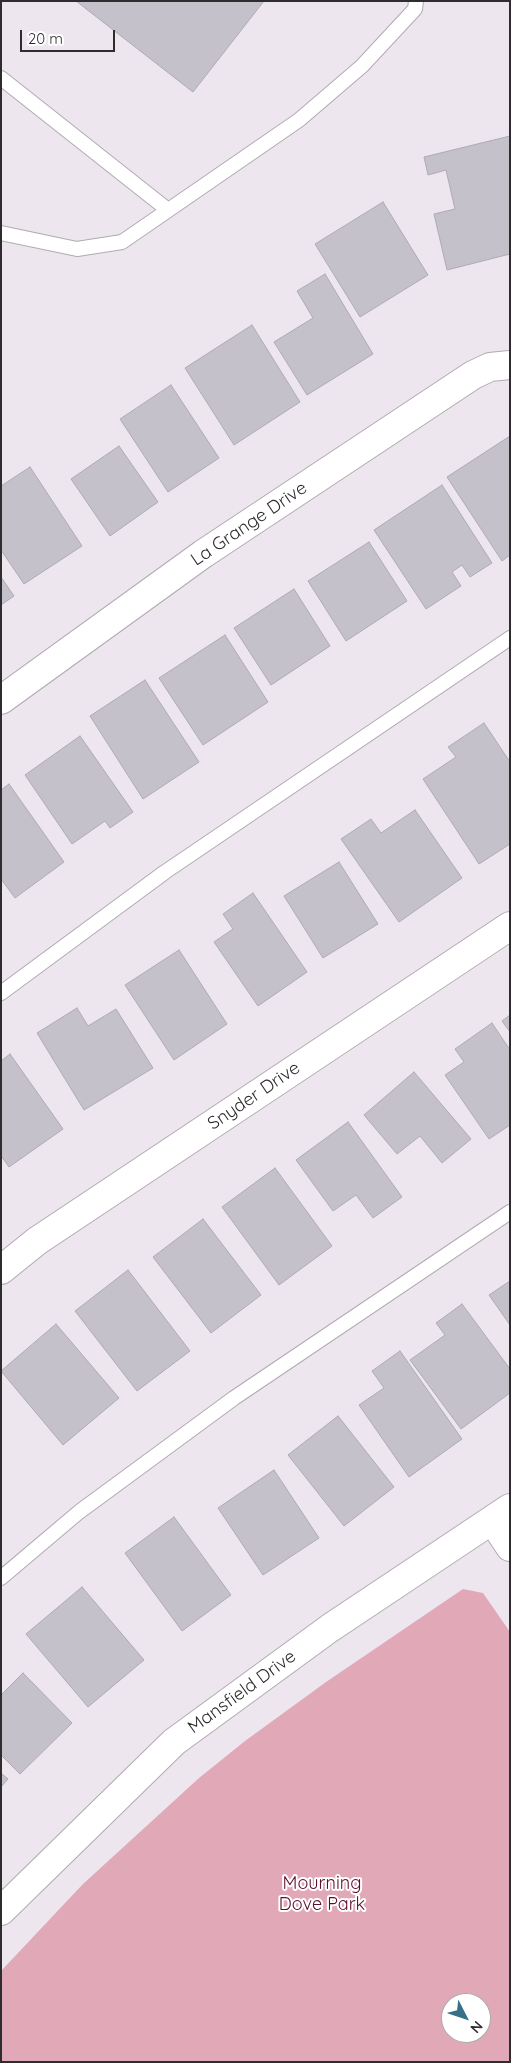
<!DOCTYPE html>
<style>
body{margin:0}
#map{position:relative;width:511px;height:2063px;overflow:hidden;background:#eee6ee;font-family:Quicksand,sans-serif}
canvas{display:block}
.frame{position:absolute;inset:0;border:2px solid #2f2c2f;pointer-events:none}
.north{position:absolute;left:441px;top:1993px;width:50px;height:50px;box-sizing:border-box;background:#fff;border:1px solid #acabac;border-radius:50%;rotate:131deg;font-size:14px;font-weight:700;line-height:20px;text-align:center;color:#2f2c2f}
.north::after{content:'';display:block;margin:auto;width:18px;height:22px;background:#367189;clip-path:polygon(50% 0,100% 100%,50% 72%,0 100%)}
.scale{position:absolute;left:20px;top:30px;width:95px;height:22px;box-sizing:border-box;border:2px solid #2f2c2f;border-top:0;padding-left:6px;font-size:15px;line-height:18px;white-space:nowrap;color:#2f2c2f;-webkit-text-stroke:4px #fff;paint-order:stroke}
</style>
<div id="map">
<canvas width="511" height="2063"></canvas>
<div class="frame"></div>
<div class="north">N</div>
<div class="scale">20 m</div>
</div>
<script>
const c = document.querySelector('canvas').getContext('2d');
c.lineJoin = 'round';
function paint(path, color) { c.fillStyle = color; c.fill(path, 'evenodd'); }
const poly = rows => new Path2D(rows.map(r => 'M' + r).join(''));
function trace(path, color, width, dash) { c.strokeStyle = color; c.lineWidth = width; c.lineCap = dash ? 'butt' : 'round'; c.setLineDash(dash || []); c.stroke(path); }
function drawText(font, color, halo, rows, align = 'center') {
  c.font = font + ' Quicksand,sans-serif'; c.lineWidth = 4; c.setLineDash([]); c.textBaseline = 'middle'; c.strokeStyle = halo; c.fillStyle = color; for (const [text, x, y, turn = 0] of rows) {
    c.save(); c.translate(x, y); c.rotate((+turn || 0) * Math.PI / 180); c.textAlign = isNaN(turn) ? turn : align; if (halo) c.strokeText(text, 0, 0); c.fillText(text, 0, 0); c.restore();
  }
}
paint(poly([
 [463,1589,483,1593,510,1632,510,2062,1,2062,1,1971,83,1884,199,1778,245,1741,326,1682],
 [451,2003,481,2003,481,2033,451,2033]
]), '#e1a8b7');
const building = poly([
 [76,1,264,1,193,92,76,1],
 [510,136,510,254,447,270,434,214,455,209,446,170,428,175,424,157,510,136],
 [383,202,428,275,360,317,315,244,383,202],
 [325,274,373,354,307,395,274,342,313,318,297,291,325,274],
 [252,325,300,402,234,445,185,368,252,325],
 [171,385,219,458,168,492,120,419,171,385],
 [510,436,510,555,502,561,447,477,510,436],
 [119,446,158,502,110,536,71,479,119,446],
 [30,467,82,546,24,584,1,550,1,486,30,467],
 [442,485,492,563,470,577,462,565,452,572,461,586,426,609,374,530,442,485],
 [369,542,407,601,346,641,308,581,369,542],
 [1,577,14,596,1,605,1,577],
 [294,589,330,646,271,685,234,628,294,589],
 [225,635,268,702,203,745,159,678,225,635],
 [145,680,199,762,143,799,90,716,145,680],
 [484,723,510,762,510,844,479,864,423,779,456,757,448,747,484,723],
 [80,736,133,812,110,828,105,821,72,844,25,775,80,736],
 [9,784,64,862,15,898,1,879,1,790,9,784],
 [415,810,462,878,399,922,341,839,371,819,381,833,415,810],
 [339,862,378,924,323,958,284,896,339,862],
 [253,893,307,972,258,1006,214,942,233,929,223,914,253,893],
 [179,950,227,1024,174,1060,125,985,179,950],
 [77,1008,88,1026,116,1009,153,1068,84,1110,37,1033,77,1008],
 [510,1015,510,1032,502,1021,510,1015],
 [492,1023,510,1050,510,1125,489,1139,445,1075,464,1062,455,1049,492,1023],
 [10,1054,63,1129,9,1167,1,1156,1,1061,10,1054],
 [414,1072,471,1139,442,1163,420,1136,397,1154,364,1115,414,1072],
 [348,1122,402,1197,373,1218,356,1195,333,1211,296,1160,348,1122],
 [275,1168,332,1246,279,1285,222,1207,275,1168],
 [203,1219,261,1295,211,1333,153,1257,203,1219],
 [128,1270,190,1351,137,1391,75,1311,128,1270],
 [510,1281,510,1325,489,1295,510,1281],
 [462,1304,510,1369,510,1393,461,1429,410,1360,445,1335,436,1323,462,1304],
 [56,1324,119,1398,63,1445,1,1371,56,1324],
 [400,1351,462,1439,409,1477,359,1405,384,1388,372,1371,400,1351],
 [338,1416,394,1487,344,1526,288,1455,338,1416],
 [274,1470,319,1538,263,1575,218,1508,274,1470],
 [174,1517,231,1595,182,1631,125,1553,174,1517],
 [82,1587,144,1660,88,1707,26,1634,82,1587],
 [23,1673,72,1723,20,1774,1,1755,1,1695,23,1673],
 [1,1773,8,1779,1,1787,1,1773]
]);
paint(building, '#c4c1ca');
trace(building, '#aeaab3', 1);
const service = poly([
 [1,78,168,210],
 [1,233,77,249,122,242,299,120,362,66,415,9,416,1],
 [1,993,165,872,510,638],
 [1,1578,79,1512,234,1398,510,1212]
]);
const minor = poly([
 [1,700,203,554,473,375,490,367,510,365],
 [1,1270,37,1241,510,926],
 [492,1520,510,1547],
 [1,1911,174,1742,330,1628,510,1508]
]);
trace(service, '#b0aab1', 16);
trace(minor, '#b0aab1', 30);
trace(service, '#fff', 14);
trace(minor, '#fff', 28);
drawText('18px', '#2f2c2f', '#fff', [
 ["La Grange Drive",249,524,-34],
 ["Snyder Drive",254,1096,-34],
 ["Mansfield Drive",242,1692,-36]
]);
drawText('18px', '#5c0d2e', '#fff', [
 ["Mourning",322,1884],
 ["Dove Park",322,1905]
]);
</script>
